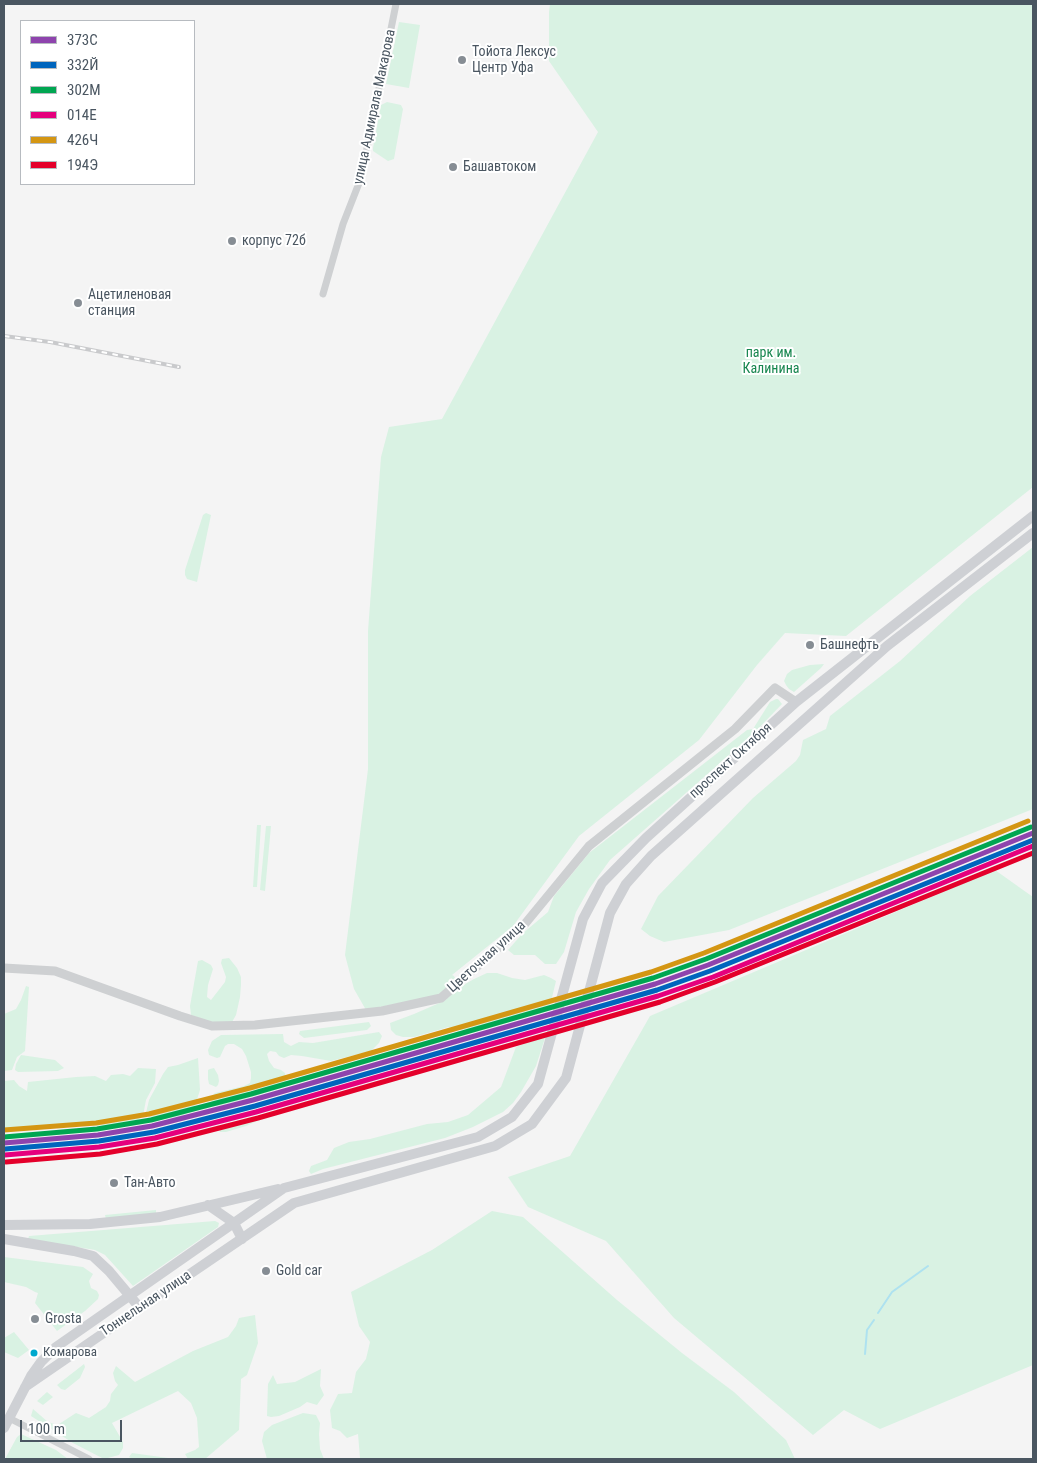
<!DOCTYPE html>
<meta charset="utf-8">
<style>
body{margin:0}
#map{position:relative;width:1037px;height:1463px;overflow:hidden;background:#f4f4f4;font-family:"Roboto Condensed",sans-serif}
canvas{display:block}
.frame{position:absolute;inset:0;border:5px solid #4a5661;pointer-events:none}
.legend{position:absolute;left:20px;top:20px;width:175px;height:165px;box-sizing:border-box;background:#fff;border:1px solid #b7bbc0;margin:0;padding:6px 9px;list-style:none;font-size:15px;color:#4a5661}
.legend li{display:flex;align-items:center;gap:10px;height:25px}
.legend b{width:25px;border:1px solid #b7bbc0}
.scale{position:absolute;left:20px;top:1420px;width:102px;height:22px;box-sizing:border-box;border:2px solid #4a5661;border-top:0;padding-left:6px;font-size:15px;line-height:18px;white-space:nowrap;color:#4a5661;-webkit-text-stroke:4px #fff;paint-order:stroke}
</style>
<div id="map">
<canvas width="1037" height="1463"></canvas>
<div class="frame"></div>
<ul class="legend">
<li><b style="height:6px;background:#8e44ad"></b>373C</li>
<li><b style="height:6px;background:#0065bd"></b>332Й</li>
<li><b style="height:6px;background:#00a651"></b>302М</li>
<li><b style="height:6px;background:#e5007d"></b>014Е</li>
<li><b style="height:6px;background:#d49613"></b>426Ч</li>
<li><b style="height:6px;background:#e4002b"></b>194Э</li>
</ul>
<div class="scale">100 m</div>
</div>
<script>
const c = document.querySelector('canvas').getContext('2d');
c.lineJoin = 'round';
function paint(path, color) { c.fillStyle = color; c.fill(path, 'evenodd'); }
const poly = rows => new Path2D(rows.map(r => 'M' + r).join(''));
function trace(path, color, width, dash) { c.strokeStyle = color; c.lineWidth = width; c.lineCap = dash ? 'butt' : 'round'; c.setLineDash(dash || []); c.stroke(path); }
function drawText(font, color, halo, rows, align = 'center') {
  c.font = font + ' "Roboto Condensed",sans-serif'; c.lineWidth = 4; c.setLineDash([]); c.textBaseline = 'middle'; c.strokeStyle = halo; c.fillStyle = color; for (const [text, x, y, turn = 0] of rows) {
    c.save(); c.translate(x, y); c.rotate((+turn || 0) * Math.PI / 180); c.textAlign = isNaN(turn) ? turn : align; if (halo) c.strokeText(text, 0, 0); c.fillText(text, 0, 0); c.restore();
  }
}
paint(poly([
 [550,4,1033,4,1033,487,846,636,785,633,757,665,699,740,579,836,513,926,452,975,454,976,456,980,438,995,366,1010,354,989,345,955,368,769,368,631,381,457,389,427,442,419,598,132,549,61,549,12],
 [399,22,420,25,409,88,386,84],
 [387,102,401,105,403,109,394,159,388,161,373,151,373,148,381,105],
 [206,513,211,515,197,582,187,579,185,575,185,570,203,515],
 [1033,547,1033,809,729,930,664,942,650,936,641,929,658,896,753,798,796,761,800,755,803,740,826,729,830,716,900,661,970,596],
 [824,664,821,668,794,692,789,689,786,685,784,681,787,674,792,670,810,665],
 [776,699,778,699,782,704,754,733,610,860,589,889,576,912,564,952,556,964,545,964,535,955,514,955,508,950,522,934,548,912,554,896,589,853,747,730,753,729,770,702],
 [257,825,261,825,257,887,253,887],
 [266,826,271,826,265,891,260,890],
 [995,870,1033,897,1033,1365,880,1429,844,1410,813,1435,674,1318,606,1241,528,1207,508,1177,570,1156,650,1016],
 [229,958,237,968,241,977,241,985,240,997,236,1015,232,1022,210,1022,191,1015,190,1006,198,961,202,960,211,965,213,969,208,985,207,997,211,1000,225,982,226,977,221,963,222,959],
 [487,973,497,973,512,978,525,980,544,975,551,978,556,981,549,1010,540,1014,528,1015,472,1029,458,1030,448,1027,442,1029,414,1037,403,1037,396,1035,391,1030,390,1023,414,1014,444,1001,462,986,474,979],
 [26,986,29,987,25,1051,17,1057,12,1070,4,1071,4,1014,16,1009,21,1000],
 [369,1022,371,1026,367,1030,304,1038,299,1034,300,1031],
 [379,1032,382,1036,379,1043,371,1051,331,1061,302,1056,291,1055,284,1058,279,1056,276,1052,270,1051,267,1054,269,1061,274,1068,281,1070,285,1073,287,1084,281,1088,239,1101,218,1106,213,1105,211,1100,212,1096,215,1093,244,1086,250,1083,251,1078,251,1072,246,1056,242,1049,234,1044,228,1044,225,1046,220,1057,217,1058,209,1055,208,1050,212,1041,221,1035,283,1034,284,1042,291,1046,299,1042,313,1043],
 [546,1035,536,1066,521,1092,513,1103,503,1112,473,1127,445,1138,323,1169,311,1174,309,1171,311,1166,327,1160,334,1148,349,1142,370,1139,427,1124,448,1122,468,1115,501,1087,516,1047],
 [21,1055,55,1060,64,1068,58,1071,18,1072,15,1070,16,1064],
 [198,1058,200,1090,194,1109,182,1116,153,1121,150,1119,146,1113,149,1100,163,1074,168,1067,178,1065],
 [138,1068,156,1069,155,1083,146,1100,143,1116,133,1123,122,1126,66,1125,4,1129,4,1081,14,1080,19,1086,27,1091,28,1082,76,1077,95,1076,106,1081,111,1075,123,1074,130,1076],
 [214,1068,218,1075,219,1081,218,1085,216,1087,209,1084,208,1079,208,1070,210,1069],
 [258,1117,257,1121,246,1126,226,1132,220,1132,219,1129],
 [156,1210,156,1214,106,1219,105,1215],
 [492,1211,523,1217,617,1300,682,1353,734,1392,786,1440,795,1459,358,1459,360,1458,358,1434,347,1438,340,1431,332,1428,330,1410,338,1394,352,1393,356,1372,366,1359,370,1342,359,1326,351,1292,432,1250],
 [215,1221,219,1223,218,1227,133,1286,105,1255,95,1250,28,1239,29,1236],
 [4,1257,83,1267,93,1274,89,1281,91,1288,97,1291,99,1295,98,1299,85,1311,57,1331,35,1303,38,1293,35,1292,26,1287,4,1282],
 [255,1315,258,1343,247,1375,241,1379,239,1430,205,1459,188,1459,185,1454,195,1450,199,1447,197,1418,191,1403,178,1391,112,1423,123,1442,123,1448,119,1455,104,1459,73,1443,31,1416,33,1409,48,1422,54,1424,59,1424,76,1413,89,1418,106,1407,110,1401,111,1394,118,1385,115,1381,113,1373,116,1366,135,1382,193,1351,228,1337,236,1326,239,1318],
 [14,1332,29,1350,18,1358,4,1352,4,1338],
 [84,1364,85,1367,80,1378,65,1390,61,1389,57,1385],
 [321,1369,320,1386,324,1395,317,1405,307,1402,300,1407,279,1416,271,1417,267,1416,268,1384,273,1375,277,1384,295,1382],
 [47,1392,53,1397,43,1405,37,1401],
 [303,1413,316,1415,320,1423,319,1434,320,1449,324,1459,267,1459,262,1441,264,1432,272,1425],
 [21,1434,56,1450,68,1459,5,1459,17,1437],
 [132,1453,168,1458,177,1459,133,1459,129,1457]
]), '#d9f2e3');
trace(poly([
 [878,1313,892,1292,928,1266],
 [865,1354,867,1330,874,1320]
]), '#aee2f0', 2);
trace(poly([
 [323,294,343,224,361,178,396,4],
 [9,1418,89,1459]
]), '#ced0d2', 7);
trace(poly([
 [4,968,55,971,180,1016,212,1026,255,1025,382,1011,441,998,524,925,589,846,735,729,775,688,796,702]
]), '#ced0d2', 9);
trace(poly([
 [208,1205,234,1223,242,1239],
 [4,1225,90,1224,160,1217,278,1189],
 [4,1239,74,1251,93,1256,109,1271,140,1308],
 [25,1387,140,1308,294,1203,495,1146,532,1124,566,1078,610,913,626,884,651,856,887,646,1033,533],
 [4,1428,31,1376,41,1362,56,1347,284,1188,478,1137,512,1117,538,1084,583,919,602,883,646,838,796,702,1033,516]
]), '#ced0d4', 10);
const rail = poly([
 [4,336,50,342,179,367]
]);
trace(rail, '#c9cacc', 4);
trace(rail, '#fff', 2, [5.5]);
trace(poly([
 [4,1143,98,1135,152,1126,253,1100,655,984,708,965,1033,833]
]), '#8e44ad', 5);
trace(poly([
 [5,1149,99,1141,154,1132,255,1106,657,990,710,971,1033,840]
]), '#0065bd', 5);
trace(poly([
 [4,1137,97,1129,151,1120,251,1094,653,978,706,959,1031,827]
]), '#00a651', 5);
trace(poly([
 [5,1155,99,1147,155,1138,256,1112,658,996,713,977,1033,846]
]), '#e5007d', 5);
trace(poly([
 [4,1130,96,1123,149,1114,250,1088,651,972,704,953,1028,821]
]), '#d49613', 5);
trace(poly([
 [6,1162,100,1154,157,1144,258,1118,660,1002,715,982,1033,853]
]), '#e4002b', 5);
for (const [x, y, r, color] of [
 [462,60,5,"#868d94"],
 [453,167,5,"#868d94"],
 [232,241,5,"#868d94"],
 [78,303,5,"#868d94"],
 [810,645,5,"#868d94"],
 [114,1183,5,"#868d94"],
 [266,1271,5,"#868d94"],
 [35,1319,5,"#868d94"],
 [34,1353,4.5,"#00a9ce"]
]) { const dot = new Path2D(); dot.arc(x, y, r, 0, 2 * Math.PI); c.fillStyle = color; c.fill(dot); trace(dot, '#fff', 2); }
drawText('13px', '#4a5661', '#fff', [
 ["Комарова",43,1353]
], 'left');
drawText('14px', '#4a5661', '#fff', [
 ["Тойота Лексус",472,52],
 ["Центр Уфа",472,68],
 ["Башавтоком",463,167],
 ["корпус 72б",242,241],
 ["Ацетиленовая",88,295],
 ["станция",88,311],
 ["Башнефть",820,645],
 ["Тан-Авто",124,1183],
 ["Gold car",276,1271],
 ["Grosta",45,1319]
], 'left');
drawText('14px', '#4a5661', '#fff', [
 ["улица Адмирала Макарова",375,107,-78],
 ["проспект Октября",731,761,-42],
 ["Цветочная улица",487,957,-42],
 ["Тоннельная улица",146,1304,-34]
]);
drawText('14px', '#17864f', '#fff', [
 ["парк им.",771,353],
 ["Калинина",771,369]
]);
</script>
